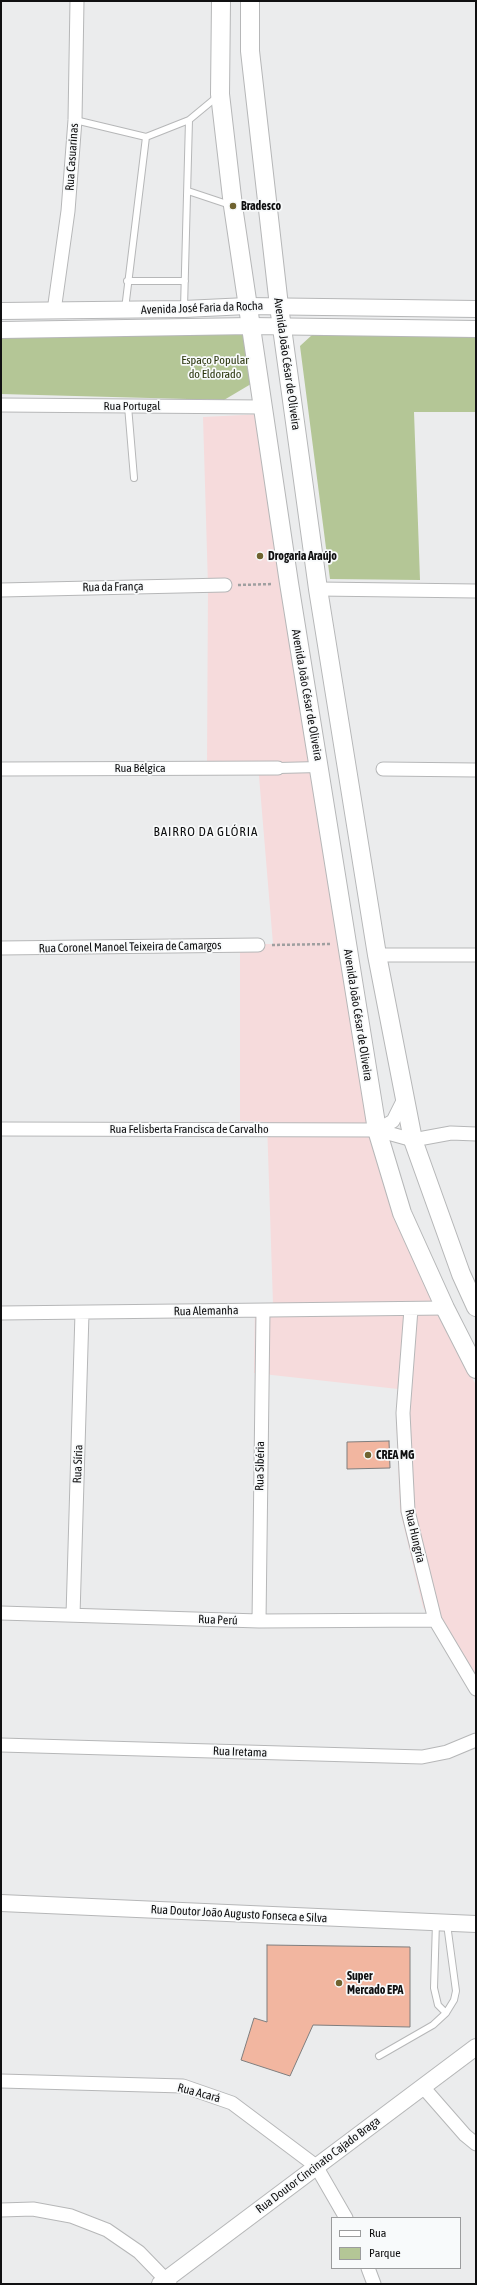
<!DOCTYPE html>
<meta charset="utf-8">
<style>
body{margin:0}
#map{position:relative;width:477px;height:2285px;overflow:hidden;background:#ebeced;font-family:"Asap Condensed",sans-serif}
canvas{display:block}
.frame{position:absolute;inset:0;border:2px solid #101011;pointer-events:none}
.legend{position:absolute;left:331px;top:2217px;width:130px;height:52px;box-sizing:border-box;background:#f8fafb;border:1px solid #9b9c9d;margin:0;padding:5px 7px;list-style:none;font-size:12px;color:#101011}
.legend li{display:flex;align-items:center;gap:8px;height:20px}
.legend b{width:20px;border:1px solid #9b9c9d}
</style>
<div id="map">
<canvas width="477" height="2285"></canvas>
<div class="frame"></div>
<ul class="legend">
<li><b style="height:5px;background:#fff"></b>Rua</li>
<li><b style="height:11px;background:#b4c696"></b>Parque</li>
</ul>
</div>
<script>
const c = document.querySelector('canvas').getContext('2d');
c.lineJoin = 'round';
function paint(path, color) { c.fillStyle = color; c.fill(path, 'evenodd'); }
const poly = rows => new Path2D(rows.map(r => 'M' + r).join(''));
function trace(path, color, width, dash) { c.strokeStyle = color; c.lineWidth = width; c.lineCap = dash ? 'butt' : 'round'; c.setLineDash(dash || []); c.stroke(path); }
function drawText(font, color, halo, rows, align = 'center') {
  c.font = font + ' "Asap Condensed",sans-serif'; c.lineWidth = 3.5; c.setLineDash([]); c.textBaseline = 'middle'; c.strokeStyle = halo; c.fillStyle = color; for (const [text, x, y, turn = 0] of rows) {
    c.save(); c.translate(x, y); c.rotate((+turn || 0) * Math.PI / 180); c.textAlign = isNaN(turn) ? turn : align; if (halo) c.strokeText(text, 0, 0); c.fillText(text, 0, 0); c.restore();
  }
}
paint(poly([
 [263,414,395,1213,436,1312,476,1385,476,1699,459,1673,423,1607,400,1510,396,1413,398,1389,254,1373,255,1303,273,1304,267,1122,240,1121,240,944,273,944,258,764,207,763,208,586,203,417]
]), '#f6dbdc');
paint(poly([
 [248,332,256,381,224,400,1,394,1,336],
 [312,335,476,337,476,412,414,412,420,580,330,579,300,346]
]), '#b4c696');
const building = poly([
 [389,1441,390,1468,347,1469,347,1442,389,1441],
 [267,1945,410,1947,410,2027,313,2025,290,2076,241,2060,254,2018,267,2022,267,1945]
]);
paint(building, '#f2b6a0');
trace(building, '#7f7e7e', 1);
const service = poly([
 [75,120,146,137],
 [188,191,230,205],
 [127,281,185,281],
 [184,308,189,120],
 [125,309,146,137,189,120,218,96],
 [128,406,134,478],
 [436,1922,434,1988,438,2005,446,2013,454,2000,456,1991,447,1924],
 [379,2056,433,2025,446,2013]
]);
const pedestrian = poly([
 [278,768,319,767]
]);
const minor = poly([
 [54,311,68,211,75,120,77,1],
 [1,405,263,407],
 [318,589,476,591],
 [1,590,225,585],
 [1,769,278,768],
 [383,769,476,770],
 [1,948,258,945],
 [377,955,476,955],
 [1,1129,377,1130,413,1140,451,1133,476,1134],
 [377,1130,393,1121,405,1097],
 [411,1309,403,1413,408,1511,435,1620,476,1689],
 [1,1313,445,1308],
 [1,1613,259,1621,435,1620],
 [73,1615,82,1313],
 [259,1621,263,1311],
 [1,1745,422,1757,447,1752,476,1740],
 [1,2081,183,2086,232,2103,316,2166,346,2218],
 [423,2087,465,2135,476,2144],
 [1,2210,33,2209,71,2216,107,2230,139,2252,170,2284],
 [368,2268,374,2284]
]);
const tertiary = poly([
 [1,311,184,309,247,306,476,309],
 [1,330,251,326,476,329],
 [1,1903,476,1924],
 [160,2284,476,2047]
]);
const secondary = poly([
 [221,1,220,94,233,206,289,583,377,1130,402,1213,445,1308,476,1369],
 [250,1,250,51,279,306,318,589,377,955,413,1140,461,1274,476,1307]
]);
trace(service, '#b6b7b8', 8);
trace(pedestrian, '#b6b7b8', 12);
trace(minor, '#b6b7b8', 15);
trace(tertiary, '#b6b7b8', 18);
trace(secondary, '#b6b7b8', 20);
trace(poly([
 [238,585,273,584],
 [272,945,331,944]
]), '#9f9fa0', 2.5, [3, 2]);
trace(service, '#fff', 6);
trace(pedestrian, '#fff', 10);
trace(minor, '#fff', 13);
trace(tertiary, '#fff', 16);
trace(secondary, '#fff', 18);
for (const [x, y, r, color] of [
 [233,206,4,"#6f622f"],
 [260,556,4,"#6f622f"],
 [368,1455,4,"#6f622f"],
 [339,1983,4,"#6f622f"]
]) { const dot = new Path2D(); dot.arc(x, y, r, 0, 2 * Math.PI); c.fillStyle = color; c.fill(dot); trace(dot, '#f8fafb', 1.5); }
drawText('12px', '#101011', '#f8fafb', [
 ["Rua Casuarinas",72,157,-86],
 ["Avenida José Faria da Rocha",202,308,-2],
 ["Avenida João César de Oliveira",287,364,82],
 ["Rua Portugal",132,406],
 ["Rua da França",113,587,-1],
 ["Avenida João César de Oliveira",307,695,80],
 ["Rua Bélgica",140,768],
 ["Rua Coronel Manoel Teixeira de Camargos",130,947,-1],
 ["Avenida João César de Oliveira",358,1015,81],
 ["Rua Felisberta Francisca de Carvalho",189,1129],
 ["Rua Alemanha",206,1311,-1],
 ["Rua Síria",78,1464,-88],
 ["Rua Sibéria",260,1466,-89],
 ["Rua Hungria",415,1536,77],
 ["Rua Perú",218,1620,2],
 ["Rua Iretama",240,1752,2],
 ["Rua Doutor João Augusto Fonseca e Silva",239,1914,3],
 ["Rua Acará",199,2093,15],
 ["Rua Doutor Cincinato Cajado Braga",318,2165,-37]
]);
drawText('bold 12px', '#101011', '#f8fafb', [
 ["Bradesco",241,206],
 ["Drogaria Araújo",268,556],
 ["CREA MG",376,1455],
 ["Super",347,1976],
 ["Mercado EPA",347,1990]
], 'left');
drawText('12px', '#2b370e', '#f8fafb', [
 ["Espaço Popular",215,360],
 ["do Eldorado",215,374]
]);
c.letterSpacing = '1px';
drawText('13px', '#101011', '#f8fafb', [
 ["BAIRRO DA GLÓRIA",206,832]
]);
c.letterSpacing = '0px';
</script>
